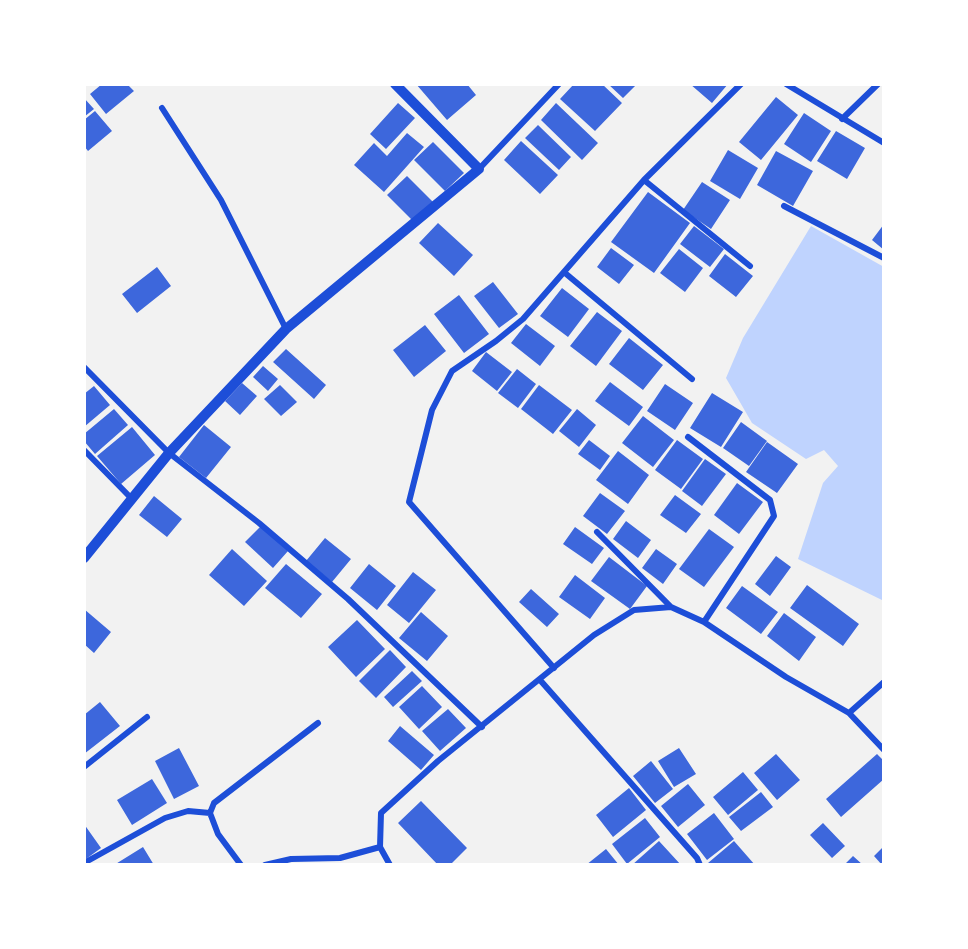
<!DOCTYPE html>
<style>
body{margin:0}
#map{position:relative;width:968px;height:949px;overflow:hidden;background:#f2f2f2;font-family:Montserrat,sans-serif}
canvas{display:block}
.frame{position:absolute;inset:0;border:86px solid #fff;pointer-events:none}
</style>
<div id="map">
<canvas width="968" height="949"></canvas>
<div class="frame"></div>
</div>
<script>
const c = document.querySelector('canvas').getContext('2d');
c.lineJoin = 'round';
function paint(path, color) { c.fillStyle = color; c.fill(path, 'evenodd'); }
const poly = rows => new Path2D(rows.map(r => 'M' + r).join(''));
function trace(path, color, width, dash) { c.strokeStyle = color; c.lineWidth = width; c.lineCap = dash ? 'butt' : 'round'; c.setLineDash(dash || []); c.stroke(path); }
paint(poly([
 [811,226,884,267,884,601,798,559,823,483,838,466,824,450,806,459,752,423,726,378,743,338]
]), '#bfd3fe');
paint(poly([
 [102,84,127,84,134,91,106,114,90,94],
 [416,84,467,84,476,95,447,120],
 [574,84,602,84,622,103,595,131,560,99],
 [608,84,637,84,623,98],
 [690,84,728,84,712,103],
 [776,97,798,115,761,160,739,142],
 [84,98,94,109,84,117],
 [398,103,415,118,386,149,370,134],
 [556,103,598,143,582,160,541,120],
 [95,111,112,131,88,151,84,146,84,120],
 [804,113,831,131,811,162,784,144],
 [538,125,571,157,559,170,525,138],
 [836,131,865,148,847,179,817,161],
 [407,133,424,147,384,192,354,165,374,143,387,156],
 [521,141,558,175,540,194,504,160],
 [433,142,464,173,445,191,414,160],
 [728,150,758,168,740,199,710,181],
 [776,151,813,171,793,206,757,185],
 [407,176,433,202,413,221,387,195],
 [702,182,730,200,711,229,683,210],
 [648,192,690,223,654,273,611,242],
 [438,223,473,255,454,276,419,243],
 [884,224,884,250,872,240],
 [694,226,724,249,710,267,680,244],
 [611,248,634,265,619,284,597,267],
 [679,249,703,268,685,292,660,273],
 [725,254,753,276,736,297,709,276],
 [157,267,171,286,137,313,122,294],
 [493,282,518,314,499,328,474,296],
 [562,288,589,309,568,337,540,316],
 [459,295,489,334,464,353,434,314],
 [597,312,622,331,596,366,570,346],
 [526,324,555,346,540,366,511,343],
 [425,325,446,351,414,377,393,350],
 [629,338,663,365,643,390,609,364],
 [286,349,326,385,314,399,273,362],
 [486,352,512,372,497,391,472,371],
 [263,366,278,379,268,391,253,377],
 [517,369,536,384,518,408,498,393],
 [610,382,643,407,629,426,595,401],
 [242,383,257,396,240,415,225,401],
 [665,384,693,403,675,430,647,411],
 [280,385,297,402,281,416,264,399],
 [539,385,572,410,553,434,521,409],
 [94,386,110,405,84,427,84,394],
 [712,393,743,412,721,447,690,428],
 [114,409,128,425,95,454,84,441,84,434],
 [577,409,596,425,579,447,559,431],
 [643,416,674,440,653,467,622,443],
 [741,422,767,441,749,466,723,448],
 [204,425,231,447,206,478,179,457],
 [132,427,155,455,121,484,97,456],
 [589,440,610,456,600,470,578,454],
 [677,440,703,459,681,489,655,470],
 [767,442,798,464,777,493,746,472],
 [618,451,649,475,628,504,596,480],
 [705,459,726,474,702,506,682,491],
 [737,483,763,502,739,534,714,515],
 [600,493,625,511,607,534,583,516],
 [675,495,701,514,686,533,660,515],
 [154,496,182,519,167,537,139,515],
 [626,521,651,540,638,558,613,539],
 [261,526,288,551,273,568,245,542],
 [575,527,604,548,592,564,563,544],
 [709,529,734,547,704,587,679,569],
 [325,538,351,559,332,582,306,561],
 [232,549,267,581,244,606,209,575],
 [656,549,677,564,663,584,642,568],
 [776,556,791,567,770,596,755,584],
 [609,557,647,586,630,609,591,581],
 [286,564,322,594,301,618,265,588],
 [369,564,396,586,377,610,350,588],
 [413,572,436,590,409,623,387,605],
 [575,575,605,598,590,619,559,597],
 [807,585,859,624,843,646,790,608],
 [742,586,778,612,761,634,726,608],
 [531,589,559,614,547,627,519,602],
 [84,609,111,632,94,653,84,644],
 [421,612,448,636,427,661,399,638],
 [784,613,816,637,799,661,767,636],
 [357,620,385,649,356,677,328,647],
 [390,650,406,667,376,698,359,681],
 [412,671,422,681,393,707,384,697],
 [422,686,442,707,419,729,399,707],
 [100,702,120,726,84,754,84,715],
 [448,709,466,728,440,751,422,731],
 [400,726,434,755,421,770,388,741],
 [179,748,199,786,174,799,155,761],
 [679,748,696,774,674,787,658,761],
 [776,754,800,780,777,800,754,773],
 [877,754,884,761,884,779,841,817,826,799],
 [651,761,673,789,655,803,633,776],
 [743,772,758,790,728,815,713,797],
 [152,779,167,803,132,825,117,800],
 [688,784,705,805,678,827,661,806],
 [629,788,646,810,613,837,596,815],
 [761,792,773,807,741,831,729,817],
 [421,801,467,848,450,865,438,865,398,823],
 [714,813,734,839,707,860,687,834],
 [645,818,660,837,627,864,612,844],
 [823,823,845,846,832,858,810,835],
 [84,824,101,848,86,859,84,856],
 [659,841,681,865,632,865],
 [734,841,755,865,709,865,708,863],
 [884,846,884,865,882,865,874,856],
 [143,847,154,865,114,865],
 [606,849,619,865,586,865],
 [853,856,863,865,844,865]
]), '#3d67dc');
trace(poly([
 [786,84,884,143],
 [162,108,221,200,286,329],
 [842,119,878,84],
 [479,169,559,84],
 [644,180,750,266],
 [784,206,884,258],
 [565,273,692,379],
 [84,367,169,453,259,523,348,599,482,727],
 [688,437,770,500,774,516,704,622],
 [84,450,132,499],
 [597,532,671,607],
 [554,668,409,502,432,410,452,371,496,341,523,319,644,180,741,84],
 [540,680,697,858,700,865],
 [849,713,884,682],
 [84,767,147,717],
 [84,863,165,818,188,811,210,813],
 [241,865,218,834,210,813,214,803,318,723],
 [265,865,291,859,340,858,380,847],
 [390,865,380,847,381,813,438,761,594,635,634,610,671,607,704,622,786,677,849,713,884,750]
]), '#1d4ed8', 6);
trace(poly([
 [84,558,169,453,286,329,479,169,395,84]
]), '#1d4ed8', 10);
</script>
